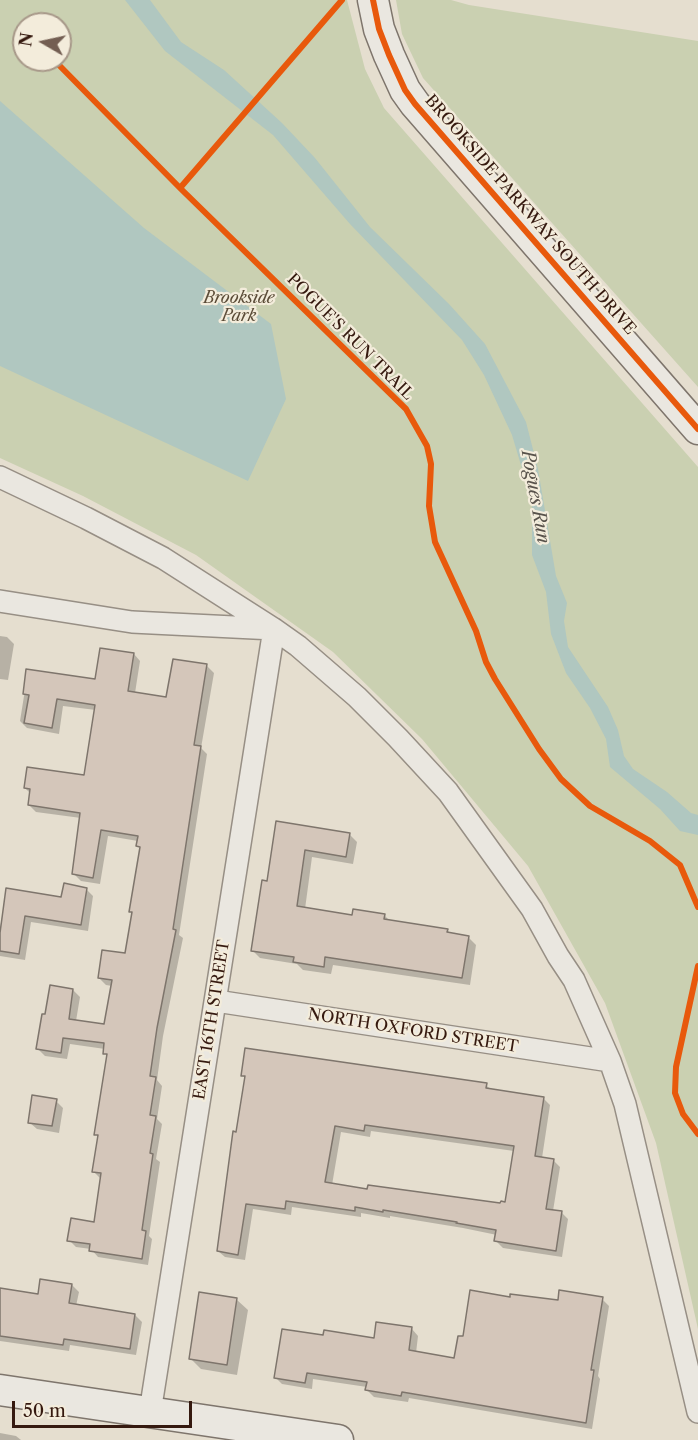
<!DOCTYPE html>
<style>
body{margin:0}
#map{position:relative;width:698px;height:1440px;overflow:hidden;background:#e5decf;font-family:"Libre Caslon Text",serif}
canvas{display:block}
.north{position:absolute;left:12px;top:12px;width:60px;height:60px;box-sizing:border-box;background:#f3ecdb;border:2px solid #a79889;border-radius:50%;rotate:279deg;font-size:16px;font-weight:700;line-height:24px;text-align:center;color:#35190f}
.north::after{content:'';display:block;margin:auto;width:21px;height:27px;background:#735e52;clip-path:polygon(50% 0,100% 100%,50% 72%,0 100%)}
.scale{position:absolute;left:12px;top:1401px;width:180px;height:27px;box-sizing:border-box;border:3px solid #35190f;border-top:0;padding-left:8px;font-size:18px;line-height:21px;white-space:nowrap;color:#35190f;-webkit-text-stroke:4px #f3ecdb;paint-order:stroke}
</style>
<div id="map">
<canvas width="698" height="1440"></canvas>
<div class="north">N</div>
<div class="scale">50 m</div>
</div>
<script>
const c = document.querySelector('canvas').getContext('2d');
c.lineJoin = 'round';
function paint(path, color) { c.fillStyle = color; c.fill(path, 'evenodd'); }
const poly = rows => new Path2D(rows.map(r => 'M' + r).join(''));
function trace(path, color, width, dash) { c.strokeStyle = color; c.lineWidth = width; c.lineCap = dash ? 'butt' : 'round'; c.setLineDash(dash || []); c.stroke(path); }
function drawText(font, color, halo, rows, align = 'center') {
  c.font = font + ' "Libre Caslon Text",serif'; c.lineWidth = 4.5; c.setLineDash([]); c.textBaseline = 'middle'; c.strokeStyle = halo; c.fillStyle = color; for (const [text, x, y, turn = 0] of rows) {
    c.save(); c.translate(x, y); c.rotate((+turn || 0) * Math.PI / 180); c.textAlign = isNaN(turn) ? turn : align; if (halo) c.strokeText(text, 0, 0); c.fillText(text, 0, 0); c.restore();
  }
}
paint(poly([
 [0,0,347,0,365,69,384,108,698,467,698,1329,656,1143,605,1003,528,866,422,739,333,652,196,555,83,496,0,458],
 [24,24,60,24,60,60,24,60],
 [396,0,451,0,469,5,698,41,698,387,423,78,402,34]
]), '#cad0b1');
paint(poly([
 [125,0,150,0,181,42,224,70,282,123,315,158,370,227,449,304,485,344,526,422,538,469,556,576,567,603,564,621,568,647,608,707,618,730,624,756,633,769,667,792,691,813,698,815,698,835,680,831,660,809,610,767,606,739,590,708,566,673,551,634,546,592,532,555,532,502,512,435,484,375,462,340,350,224,273,135,165,51],
 [0,101,144,228,271,324,286,399,248,481,0,366]
]), '#b0c7c0');
paint(poly([
 [0,636,7,637,14,644,8,680,0,679],
 [134,654,140,661,135,693,168,698,207,666,214,673,201,748,207,754,179,935,183,938,163,1036,157,1080,162,1086,157,1119,162,1124,156,1159,160,1162,149,1236,152,1239,148,1265,98,1257,91,1249,76,1247,69,1240,95,1224,101,1179,94,1172,99,1137,96,1134,108,1057,105,1053,105,1049,70,1044,67,1059,45,1056,38,1049,46,1016,73,990,80,997,76,1021,105,1026,112,986,106,985,99,978,126,955,141,849,138,846,138,841,108,836,100,884,81,881,74,874,81,818,36,812,29,805,31,794,25,788,85,777,96,710,63,706,59,734,27,728,20,721,28,671,96,681],
 [277,822,349,834,357,842,353,864,312,857,305,909,354,917,384,915,390,921,447,930,451,934,468,937,476,945,470,985,333,965,331,974,303,970,297,964,260,958,252,950,268,883],
 [86,889,93,896,88,931,31,922,25,960,0,956,0,928,7,890,62,899],
 [242,1075,486,1085,491,1090,543,1098,550,1105,542,1158,553,1160,560,1167,553,1211,562,1213,568,1219,562,1257,503,1248,496,1241,497,1235,463,1228,390,1216,390,1218,361,1213,361,1217,292,1207,291,1215,253,1209,245,1260,225,1257,218,1251,246,1079],
 [371,1131,514,1151,506,1204,368,1190,332,1185,341,1132,370,1137],
 [56,1101,63,1108,59,1133,37,1129,29,1122],
 [72,1285,79,1292,76,1306,135,1315,142,1322,136,1355,70,1345,69,1351,0,1341,0,1290,39,1296],
 [511,1299,559,1302,602,1299,609,1306,598,1376,600,1379,592,1429,409,1398,408,1402,374,1397,367,1390,367,1387,313,1379,312,1389,282,1384,275,1377,324,1337,375,1340,412,1329,418,1336,416,1353,455,1359,464,1338],
 [237,1300,248,1310,237,1375,201,1369,190,1358],
 [0,1433,16,1436,21,1440,0,1440]
]), '#0003');
const building = poly([
 [100,648,134,653,128,691,166,697,173,659,207,664,194,745,201,746,173,929,176,930,157,1028,150,1076,156,1077,150,1115,156,1116,150,1153,153,1154,142,1230,146,1231,142,1259,89,1251,90,1244,67,1241,71,1218,94,1222,101,1173,92,1172,98,1135,94,1135,107,1054,103,1054,104,1043,63,1038,61,1053,36,1049,42,1014,45,1014,50,985,73,989,69,1019,104,1024,112,980,98,978,102,950,125,953,132,912,129,912,140,847,136,846,138,836,101,830,93,878,72,874,80,813,28,805,30,789,24,788,27,767,84,775,95,705,57,699,52,728,24,723,29,695,23,694,26,669,95,679,100,648],
 [276,821,350,833,346,857,305,850,297,906,352,915,353,909,385,914,384,919,448,929,447,932,469,936,462,978,325,957,324,967,293,962,294,957,251,951,262,880,267,881,276,821],
 [64,883,87,888,81,925,25,916,19,954,0,951,0,933,6,888,61,897,64,883],
 [245,1048,487,1083,486,1088,544,1097,535,1156,554,1159,546,1209,562,1211,556,1251,494,1241,496,1230,456,1223,457,1222,383,1210,383,1212,355,1207,355,1211,286,1201,285,1209,246,1204,238,1255,217,1251,233,1131,236,1132,245,1076,241,1076,245,1048],
 [365,1125,514,1146,505,1202,501,1201,500,1203,368,1185,367,1189,325,1182,335,1126,364,1131,365,1125],
 [32,1095,57,1099,52,1126,28,1123,32,1095],
 [40,1279,72,1284,69,1303,135,1314,130,1349,64,1339,63,1345,0,1336,0,1288,38,1294,40,1279],
 [470,1290,510,1297,510,1294,558,1300,559,1290,603,1297,591,1370,594,1370,586,1423,402,1392,401,1396,365,1390,367,1382,307,1373,305,1383,274,1378,282,1329,323,1335,324,1330,374,1338,376,1322,412,1327,409,1350,454,1358,458,1336,463,1336,470,1290],
 [199,1292,237,1298,227,1365,189,1359,199,1292]
]);
paint(building, '#d4c6ba');
trace(building, '#7e756c', 1.5);
const street = poly([
 [0,477,86,518,163,558,274,629,298,646,357,697,398,738,448,792,532,909,558,956,574,980,610,1061,625,1104,698,1412],
 [0,601,132,622,274,629,150,1412],
 [216,1001,610,1061]
]);
const secondary = poly([
 [373,0,379,29,389,55,405,90,415,104,698,429],
 [0,1390,338,1440]
]);
trace(street, '#978f85', 24);
trace(secondary, '#7e756c', 33);
trace(street, '#eae7e0', 21);
trace(secondary, '#eae7e0', 30);
trace(poly([
 [373,0,379,29,389,55,405,90,415,104,698,429],
 [54,60,180,188,406,409,427,446,431,464,429,506,435,542,476,631,486,662,495,679,539,749,561,779,590,806,650,841,680,865,698,907],
 [180,188,342,0],
 [698,966,676,1067,675,1093,683,1114,698,1134]
]), '#e8590c', 6);
drawText('16px', '#35190f', '#f3ecdb', [
 ["BROOKSIDE PARKWAY SOUTH DRIVE",530,215,49],
 ["POGUE'S RUN TRAIL",350,337,45],
 ["EAST 16TH STREET",212,1020,-81],
 ["NORTH OXFORD STREET",413,1031,9]
]);
drawText('italic 16px', '#5b4c38', '#f3ecdb', [
 ["Brookside",239,298],
 ["Park",239,316]
]);
drawText('italic 18px', '#58524b', '#f3ecdb', [
 ["Pogues Run",535,497,80]
]);
</script>
